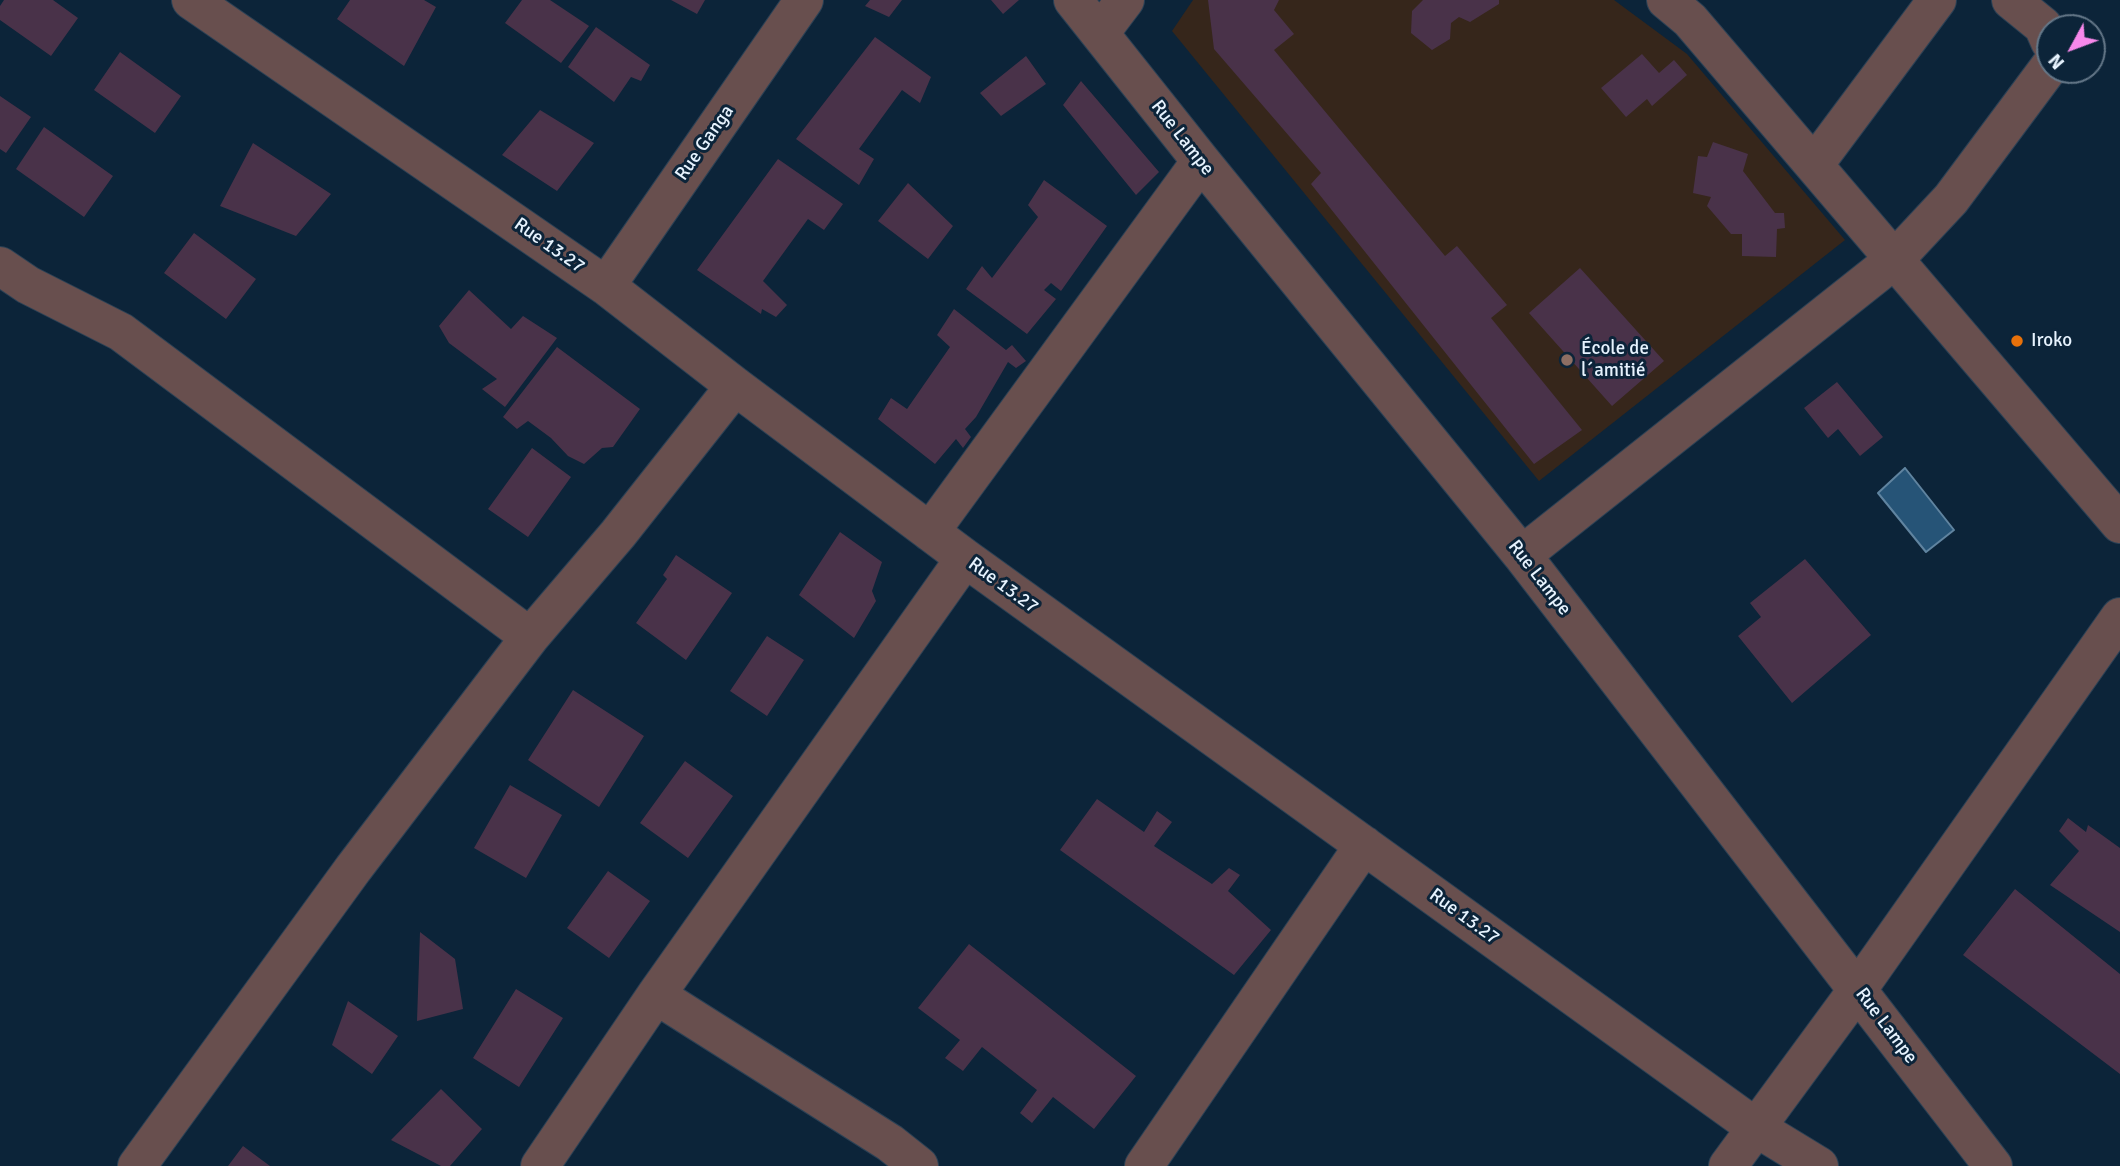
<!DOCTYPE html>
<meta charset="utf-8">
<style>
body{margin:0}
#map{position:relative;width:2120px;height:1166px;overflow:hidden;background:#0c2439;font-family:Signika,sans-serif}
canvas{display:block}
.north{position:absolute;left:2036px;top:14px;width:70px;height:70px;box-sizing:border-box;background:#0c2439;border:2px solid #647788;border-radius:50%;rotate:229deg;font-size:19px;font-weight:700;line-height:28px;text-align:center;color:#e7f3fe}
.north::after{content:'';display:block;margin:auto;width:24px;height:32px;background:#f788eb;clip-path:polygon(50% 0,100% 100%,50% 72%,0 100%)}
</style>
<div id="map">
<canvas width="2120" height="1166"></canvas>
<div class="north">N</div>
</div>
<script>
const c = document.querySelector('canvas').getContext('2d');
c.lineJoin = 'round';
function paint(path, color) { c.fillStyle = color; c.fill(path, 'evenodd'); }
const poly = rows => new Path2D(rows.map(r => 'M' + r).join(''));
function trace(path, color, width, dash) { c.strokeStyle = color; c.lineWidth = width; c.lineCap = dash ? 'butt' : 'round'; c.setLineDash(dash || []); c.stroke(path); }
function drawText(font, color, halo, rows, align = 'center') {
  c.font = font + ' Signika,sans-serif'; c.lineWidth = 6; c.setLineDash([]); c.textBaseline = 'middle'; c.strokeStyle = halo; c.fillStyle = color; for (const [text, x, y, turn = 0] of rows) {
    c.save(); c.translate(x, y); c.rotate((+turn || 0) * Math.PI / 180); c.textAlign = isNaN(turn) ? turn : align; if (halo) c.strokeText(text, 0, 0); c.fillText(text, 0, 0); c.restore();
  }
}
paint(poly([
 [1193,0,1614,0,1687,54,1845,240,1539,481,1172,31]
]), '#36261b');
const water = poly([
 [1905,468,1954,530,1926,552,1878,493,1905,468]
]);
paint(water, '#265477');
trace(water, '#6084a0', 2);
paint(poly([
 [4,0,53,0,78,18,51,56,0,20,0,6],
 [350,0,424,0,436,7,404,66,337,19],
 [522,0,550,0,589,26,561,63,505,23],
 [671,0,705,0,697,14],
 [870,0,902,0,889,17,865,6],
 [991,0,1019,0,1003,14],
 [1208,0,1279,0,1274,10,1294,34,1274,50,1445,256,1457,246,1507,305,1491,318,1582,430,1534,464,1311,184,1321,173,1214,49],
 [1423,0,1499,0,1499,4,1470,22,1459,17,1451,23,1450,39,1432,50,1411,33,1412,11],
 [596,27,650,65,641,81,631,77,614,102,568,67],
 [875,37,931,77,920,103,902,90,859,149,874,159,859,185,796,139],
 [120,52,181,96,155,133,94,90],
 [1642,54,1659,73,1674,60,1687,75,1652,106,1647,99,1626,117,1601,88],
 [1026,56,1046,84,1001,116,980,93],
 [1081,81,1159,172,1136,195,1063,105],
 [0,96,31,117,6,153,0,149],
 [540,110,594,143,557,191,502,155],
 [44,127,113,176,84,217,16,169],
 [1713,142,1748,154,1743,171,1775,213,1784,213,1785,228,1777,229,1776,257,1742,256,1742,234,1731,234,1707,206,1711,197,1693,193,1698,156,1707,157],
 [253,143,331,194,296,236,220,206],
 [778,159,843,204,824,230,808,219,763,281,787,305,776,317,762,309,761,314,697,270],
 [1044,180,1107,226,1061,291,1051,283,1044,290,1056,299,1027,334,966,289,982,266,992,278,1038,217,1028,205],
 [908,183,953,226,928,259,878,221],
 [194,233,256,279,226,319,164,273],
 [1580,268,1664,361,1612,406,1529,313],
 [469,290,511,329,523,316,557,338,505,407,482,389,497,379,449,343,439,326],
 [954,309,1006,350,1012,345,1026,361,1016,368,1008,362,976,417,965,429,971,437,963,448,956,439,935,464,878,419,891,398,907,409,950,347,937,335],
 [557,347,640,409,613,447,602,448,584,464,568,456,551,438,528,421,517,429,503,417],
 [1837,382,1883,437,1860,456,1838,429,1828,438,1804,408],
 [532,448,571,477,528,537,488,509],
 [840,532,882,562,872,591,876,601,854,638,799,595],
 [676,555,732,593,686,660,636,623,667,579,663,575],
 [1805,559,1871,635,1792,703,1738,636,1761,617,1750,603],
 [767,636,804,660,767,716,730,691],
 [573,690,644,736,599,807,528,760],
 [685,761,733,796,688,858,640,823],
 [510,785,562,815,526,878,474,848],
 [1097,799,1144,832,1157,811,1172,822,1154,846,1212,884,1229,868,1240,875,1228,891,1271,930,1234,975,1060,850],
 [2068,818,2086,832,2088,825,2120,848,2120,932,2050,885,2079,851,2059,831],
 [608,871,650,901,609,958,567,928],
 [2015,889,2120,974,2120,1074,1963,955],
 [420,932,455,959,463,1009,417,1021],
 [969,944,1136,1076,1094,1129,1053,1097,1032,1123,1020,1113,1037,1090,982,1047,963,1071,945,1058,960,1040,918,1008],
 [516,989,563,1018,519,1087,473,1058],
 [348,1001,398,1036,372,1074,332,1045],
 [441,1089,482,1129,450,1166,441,1166,391,1140],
 [243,1146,270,1166,228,1166]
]), '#493249');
const minor = poly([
 [191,0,606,286,735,386,965,558,1755,1127,1819,1166],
 [1073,0,1201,161,1522,555,1993,1166],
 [1666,0,1690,20,2120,524],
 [2011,0,2043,26,2050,42],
 [1100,33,1125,0],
 [1814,165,1937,0],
 [0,266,28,285,121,332,530,637],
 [606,286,804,0],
 [930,532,1201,161],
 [1522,555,1894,260,1951,199,2050,66],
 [656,995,890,1143,919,1166],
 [137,1166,353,869,530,637,618,534,735,386],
 [540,1166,656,995,965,558],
 [1144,1166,1364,845],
 [1728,1166,1858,989,2120,617]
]);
trace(minor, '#2b4155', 40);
trace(minor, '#684f4e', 38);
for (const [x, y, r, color] of [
 [2017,341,7,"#e8710a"],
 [1567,360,7,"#8d6e63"]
]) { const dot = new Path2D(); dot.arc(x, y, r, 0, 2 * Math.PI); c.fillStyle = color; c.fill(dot); trace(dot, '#0c2439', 2.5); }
drawText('19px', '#e7f3fe', '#0c2439', [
 ["Rue Lampe",1182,138,52],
 ["Rue Ganga",705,143,-55],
 ["Rue 13.27",549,246,35],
 ["Rue Lampe",1539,578,52],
 ["Rue 13.27",1003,586,36],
 ["Rue 13.27",1464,917,36],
 ["Rue Lampe",1886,1026,53]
]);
drawText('19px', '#e7f3fe', '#0c2439', [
 ["Iroko",2031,341],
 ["École de",1581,349],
 ["l´amitié",1581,371]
], 'left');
</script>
